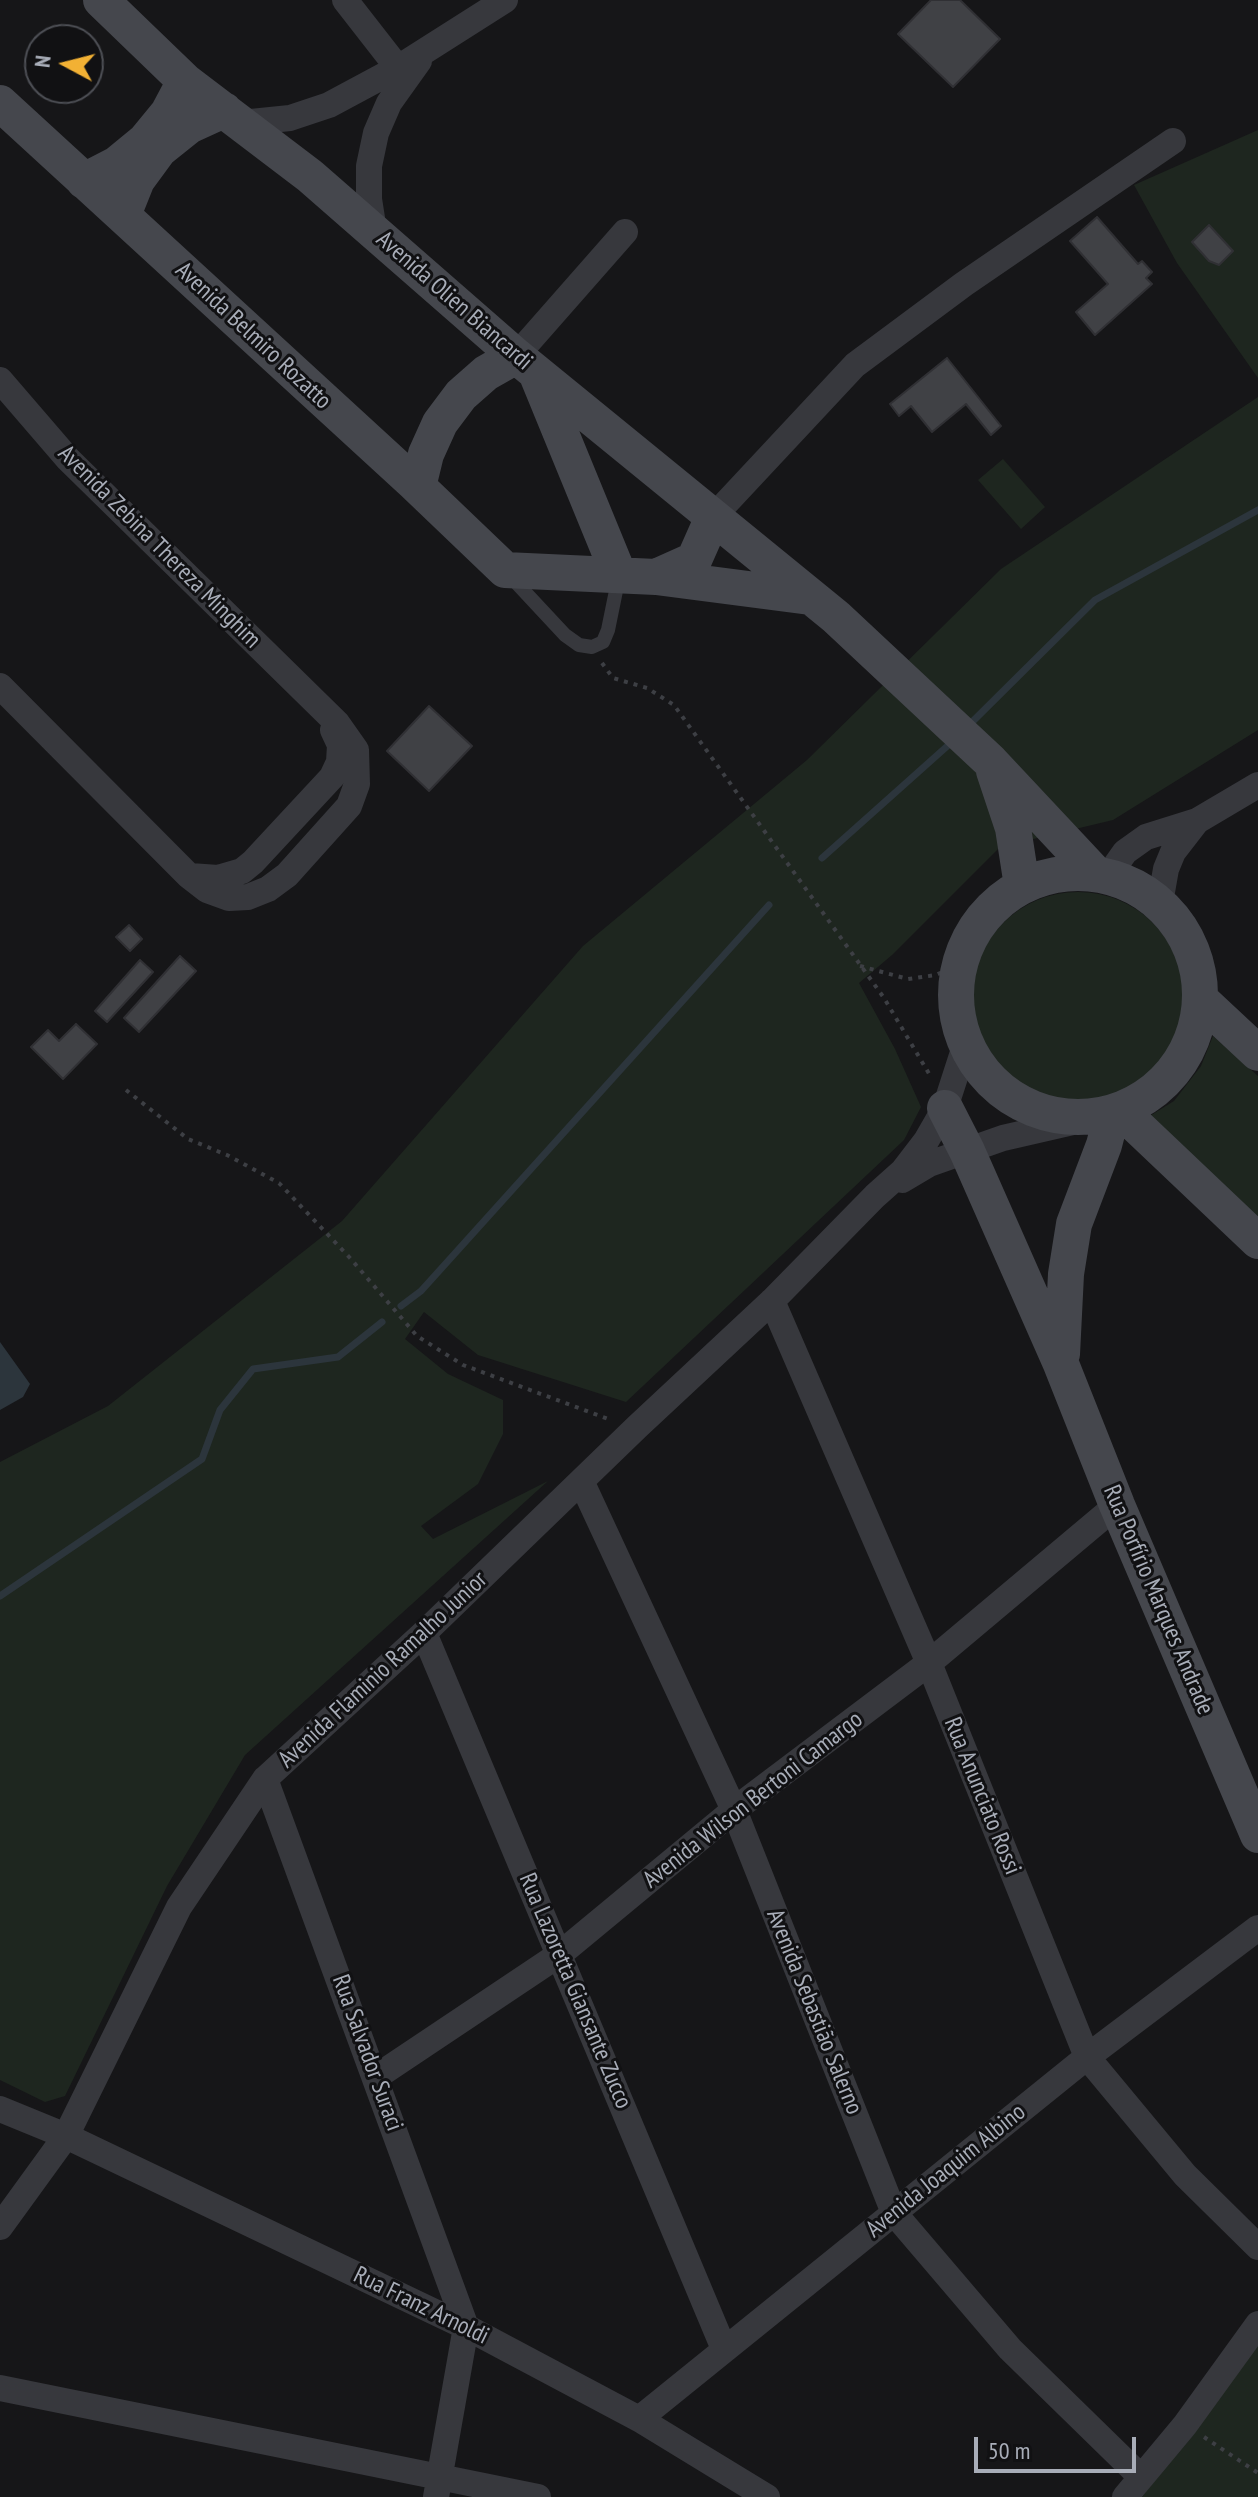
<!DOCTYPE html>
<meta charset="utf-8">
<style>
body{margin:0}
#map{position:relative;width:1258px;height:2497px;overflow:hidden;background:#161618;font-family:"PT Sans Narrow",sans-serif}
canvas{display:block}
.north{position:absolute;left:24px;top:24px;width:80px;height:80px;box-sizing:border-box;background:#111113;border:2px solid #4d4f55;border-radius:50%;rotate:277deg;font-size:22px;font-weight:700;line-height:32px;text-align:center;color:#a8adb8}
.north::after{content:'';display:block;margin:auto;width:28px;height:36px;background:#f2b134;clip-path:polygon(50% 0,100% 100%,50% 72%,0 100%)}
.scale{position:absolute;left:974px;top:2437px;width:162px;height:36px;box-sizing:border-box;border:4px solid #a8adb8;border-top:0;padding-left:10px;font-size:24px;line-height:28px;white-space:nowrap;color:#a8adb8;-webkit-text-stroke:6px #111113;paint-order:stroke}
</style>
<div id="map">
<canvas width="1258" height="2497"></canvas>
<div class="north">N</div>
<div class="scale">50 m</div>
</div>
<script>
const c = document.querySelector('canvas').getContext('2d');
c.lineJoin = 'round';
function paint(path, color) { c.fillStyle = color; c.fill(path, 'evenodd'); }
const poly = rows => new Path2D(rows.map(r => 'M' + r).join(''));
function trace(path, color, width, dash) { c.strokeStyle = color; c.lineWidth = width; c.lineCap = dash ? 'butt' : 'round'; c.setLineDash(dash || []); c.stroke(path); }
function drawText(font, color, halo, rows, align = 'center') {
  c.font = font + ' "PT Sans Narrow",sans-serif'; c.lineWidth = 6; c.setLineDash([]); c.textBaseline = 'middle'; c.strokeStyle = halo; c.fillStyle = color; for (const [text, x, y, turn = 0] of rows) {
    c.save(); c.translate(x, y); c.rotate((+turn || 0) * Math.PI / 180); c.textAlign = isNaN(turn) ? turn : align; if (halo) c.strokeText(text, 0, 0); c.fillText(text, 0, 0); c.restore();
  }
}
paint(poly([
 [1258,130,1258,378,1177,263,1134,185],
 [1258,397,1258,730,1113,820,1000,847,892,955,859,983,895,1049,921,1107,904,1140,626,1402,478,1355,424,1312,405,1339,448,1374,503,1400,503,1434,478,1484,421,1526,433,1539,548,1481,245,1755,167,1886,65,2096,45,2102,0,2080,0,1462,108,1406,342,1221,583,946,807,760,1001,569],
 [1003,459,1045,507,1021,529,978,480],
 '972 998a106 106 0 1 1 212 0a106 106 0 1 1-212 0Z',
 [1213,1036,1258,1076,1258,1229,1140,1122,1174,1101,1201,1066],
 [1258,2345,1258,2497,1142,2497]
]), '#1e261f');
paint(poly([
 [0,1342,30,1384,23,1397,0,1410]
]), '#2c353c');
trace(poly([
 [967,727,1095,600,1258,510],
 [822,858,953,741],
 [401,1306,421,1291,769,905],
 [0,1596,202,1459,220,1410,253,1369,338,1357,382,1322]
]), '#2c353c', 7);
const building = poly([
 [931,0,960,0,1000,39,953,87,898,34,931,0],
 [1097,217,1138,264,1142,261,1152,272,1146,278,1152,284,1095,335,1076,312,1108,284,1070,241,1097,217],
 [1209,225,1233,251,1219,265,1209,261,1192,242,1209,225],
 [947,358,1001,426,991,435,966,404,932,432,911,406,899,416,890,404,947,358],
 [429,706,472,746,429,791,387,751,429,706],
 [129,925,142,939,130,951,116,937,129,925],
 [180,956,196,971,139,1032,124,1018,180,956],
 [140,960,153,972,107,1022,95,1011,140,960],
 [76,1024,97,1044,63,1079,31,1047,48,1030,59,1041,76,1024]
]);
paint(building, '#404145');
trace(building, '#303034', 2);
trace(poly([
 [602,663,613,678,647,688,674,705,884,998,931,1077],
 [860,966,908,979,936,975,960,964],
 [126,1090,188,1139,227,1155,279,1183,350,1258,417,1336,463,1365,611,1420],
 [1204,2437,1258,2473]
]), '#3d3f44', 4, [4, 6]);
trace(poly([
 [510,576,565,635,579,645,592,647,603,642,608,630,619,576]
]), '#37383d', 14);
trace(poly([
 [345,0,398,68],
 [241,123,290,118,329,105,398,68,505,0],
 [374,231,369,199,369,166,376,133,389,103,419,61],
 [516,356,625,232],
 [0,380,68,459,337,723,356,750,357,784,349,806,287,875,268,889,248,897,229,898,207,890,189,876,0,686],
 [713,517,855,365,964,284,1173,141],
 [190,876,218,878,242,871,253,862,332,777,339,762,340,745,333,730],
 [1108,876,1125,852,1146,837,1197,821,1258,785],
 [1160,903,1166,869,1173,852,1197,821],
 [902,1180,929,1164,1003,1138,1090,1118],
 [772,1301,929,1663,1087,2057,1185,2175,1258,2247],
 [582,1483,734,1810,894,2213,1010,2349,1141,2477],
 [424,1633,724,2349],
 [265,1779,466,2327,436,2497],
 [376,2077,560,1954,734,1810,929,1663,1117,1505],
 [0,2109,66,2136,466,2327,639,2419,767,2497],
 [0,2227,66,2136,179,1907,265,1779,424,1633,637,1427,772,1301,875,1196,903,1171,926,1141,945,1108,966,1043],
 [0,2388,538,2497],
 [639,2419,1087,2057,1258,1928],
 [1125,2497,1185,2425,1258,2324]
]), '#37383d', 26);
trace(poly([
 [101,0,185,81,310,176,516,356,836,617,991,762,1095,873],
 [0,103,413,482,505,570,656,577,810,597],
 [84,181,117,164,145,141,168,113,185,81],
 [123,215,137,180,159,150,189,126,224,110],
 [537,375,619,575],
 [418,487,426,454,440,423,461,395,486,373,516,356],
 [656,577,694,560,713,517],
 [994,771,1013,828,1022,886],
 '956 995a122 122 0 1 1 244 0a122 122 0 1 1-244 0Z',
 [1201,1000,1258,1053],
 [945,1108,967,1151,1061,1364,1117,1505,1258,1835],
 [1121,1111,1258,1241],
 [1062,1354,1066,1274,1074,1224,1104,1145,1112,1114]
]), '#45474d', 36);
drawText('24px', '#a8adb8', '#111113', [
 ["Avenida Olien Biancardi",454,301,41],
 ["Avenida Belmiro Rozatto",253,336,43],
 ["Avenida Zebina Thereza Minghim",159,547,45],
 ["Rua Porfírio Marques Andrade",1158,1600,67],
 ["Avenida Flaminio Ramalho Junior",383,1670,-43],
 ["Rua Anunciato Rossi",982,1796,68],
 ["Avenida Wilson Bertoni Camargo",753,1800,-38],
 ["Rua Lazoretta Giansante Zucco",575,1991,67],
 ["Avenida Sebastião Salerno",814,2012,68],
 ["Rua Salvador Suraci",367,2053,70],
 ["Avenida Joaquim Albino",946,2171,-39],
 ["Rua Franz Arnoldi",421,2306,26]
]);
</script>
